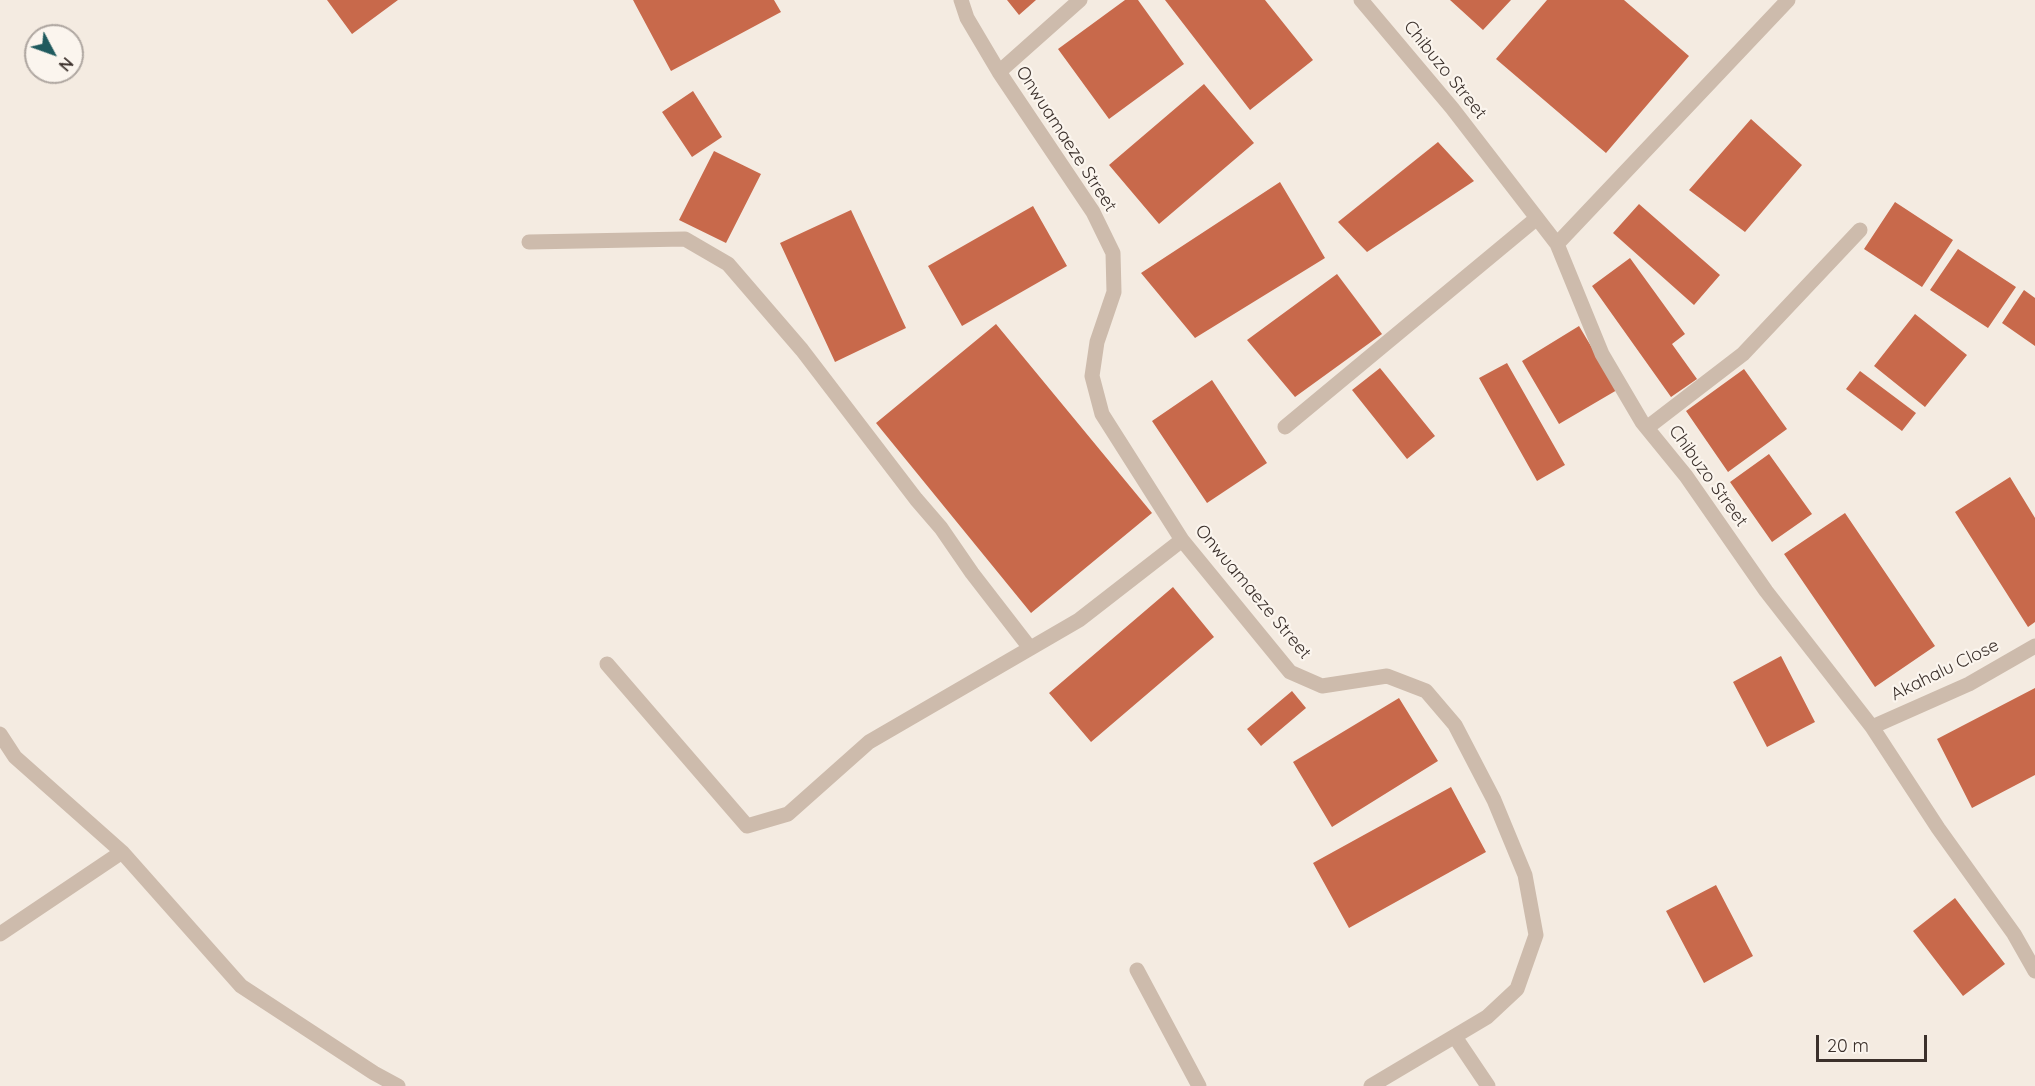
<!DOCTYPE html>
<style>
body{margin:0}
#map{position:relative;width:2035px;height:1086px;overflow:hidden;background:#f4ebe1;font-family:Quicksand,sans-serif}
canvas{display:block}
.north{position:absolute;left:24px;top:24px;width:60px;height:60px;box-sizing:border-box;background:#fbf5ee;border:2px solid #aea6a0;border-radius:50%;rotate:131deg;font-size:16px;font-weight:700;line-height:24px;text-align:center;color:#3b302b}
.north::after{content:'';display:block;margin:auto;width:21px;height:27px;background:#1f5a5e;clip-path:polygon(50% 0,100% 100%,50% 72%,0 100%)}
.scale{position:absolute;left:1816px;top:1035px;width:111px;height:27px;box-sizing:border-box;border:3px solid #3b302b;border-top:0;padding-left:8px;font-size:18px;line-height:21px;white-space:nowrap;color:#3b302b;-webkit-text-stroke:4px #fbf5ee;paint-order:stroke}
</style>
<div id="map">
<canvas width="2035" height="1086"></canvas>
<div class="north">N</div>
<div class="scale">20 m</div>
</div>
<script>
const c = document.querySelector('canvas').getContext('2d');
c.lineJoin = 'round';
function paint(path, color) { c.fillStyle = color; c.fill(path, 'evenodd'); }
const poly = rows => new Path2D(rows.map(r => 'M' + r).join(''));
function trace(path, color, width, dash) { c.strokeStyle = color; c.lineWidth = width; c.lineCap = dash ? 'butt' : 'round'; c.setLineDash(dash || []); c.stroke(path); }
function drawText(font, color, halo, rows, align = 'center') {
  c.font = font + ' Quicksand,sans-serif'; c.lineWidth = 4.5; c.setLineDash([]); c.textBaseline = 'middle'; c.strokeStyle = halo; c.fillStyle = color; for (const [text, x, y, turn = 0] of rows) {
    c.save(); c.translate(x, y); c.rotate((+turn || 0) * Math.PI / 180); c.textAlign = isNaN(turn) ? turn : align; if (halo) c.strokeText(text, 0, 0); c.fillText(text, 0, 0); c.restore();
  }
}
paint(poly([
 [327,0,398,0,352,34],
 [633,0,774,0,781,12,671,71],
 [1007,0,1036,0,1019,15],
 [1125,0,1138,0,1184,64,1109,119,1058,49],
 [1165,0,1265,0,1313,60,1250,110],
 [1450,0,1511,0,1483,30],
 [1547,0,1624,0,1689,56,1606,153,1496,59],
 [1204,84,1254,143,1159,224,1109,165],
 [693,91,722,137,692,157,662,112],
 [1751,119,1802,165,1745,232,1689,190],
 [1438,142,1474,181,1367,252,1338,222],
 [714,151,761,174,726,243,679,220],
 [1280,182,1325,258,1195,338,1141,273],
 [1895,202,1953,240,1922,287,1864,249],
 [1639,204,1720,275,1694,305,1613,233],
 [1033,206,1067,266,962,326,928,266],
 [851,210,906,328,835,362,780,243],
 [1958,249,2016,287,1988,328,1930,290],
 [1630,258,1685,334,1672,344,1697,379,1671,397,1592,286],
 [1337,274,1382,334,1295,397,1247,340],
 [2024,290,2035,298,2035,346,2002,323],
 [1915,314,1967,355,1925,407,1874,366],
 [996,324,1152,513,1031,613,876,423],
 [1579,326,1617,390,1559,424,1522,361],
 [1507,363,1565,465,1537,481,1479,378],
 [1380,368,1435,436,1407,459,1352,390],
 [1744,369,1787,429,1728,472,1686,411],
 [1860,371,1916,413,1902,431,1846,389],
 [1212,380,1267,463,1207,503,1152,421],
 [1769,454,1812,514,1772,542,1730,482],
 [2010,477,2035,518,2035,622,2028,627,1955,512],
 [1845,513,1935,646,1875,687,1784,554],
 [1173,587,1214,637,1091,742,1049,693],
 [1781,656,1815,722,1767,747,1733,682],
 [2035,688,2035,775,1972,808,1937,739],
 [1292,691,1306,708,1261,746,1247,729],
 [1399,698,1438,761,1332,827,1293,762],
 [1451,787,1486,852,1349,928,1313,863],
 [1716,885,1753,956,1704,983,1666,911],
 [1955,898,2005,964,1963,996,1913,931]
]), '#c8694b');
trace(poly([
 [961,0,967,18,999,72,1093,212,1113,253,1114,292,1097,342,1092,376,1102,414,1182,540,1290,672,1322,686,1387,676,1426,691,1455,725,1494,800,1525,875,1536,935,1517,989,1487,1017,1371,1086],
 [1361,0,1452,108,1557,244,1602,354,1642,422,1686,476,1766,591,1872,727,1938,828,2014,934,2035,971],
 [999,72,1080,0],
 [529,242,685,239,728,264,802,350,916,499,941,528,972,573,1030,648],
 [1557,244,1788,0],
 [1285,427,1537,218],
 [1648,427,1743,354,1860,230],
 [607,664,747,826,788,814,869,742,1079,620,1182,540],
 [1872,727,1969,684,2035,646],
 [0,734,15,757,122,852,241,986,374,1073,398,1086],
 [0,934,122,852],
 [1137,970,1199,1086],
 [1455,1037,1488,1086]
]), '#cdbbac', 15);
drawText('18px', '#3b302b', '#fbf5ee', [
 ["Chibuzo Street",1445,70,51],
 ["Onwuamaeze Street",1066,139,57],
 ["Chibuzo Street",1708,476,54],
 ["Onwuamaeze Street",1253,592,50],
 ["Akahalu Close",1945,670,-26]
]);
</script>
